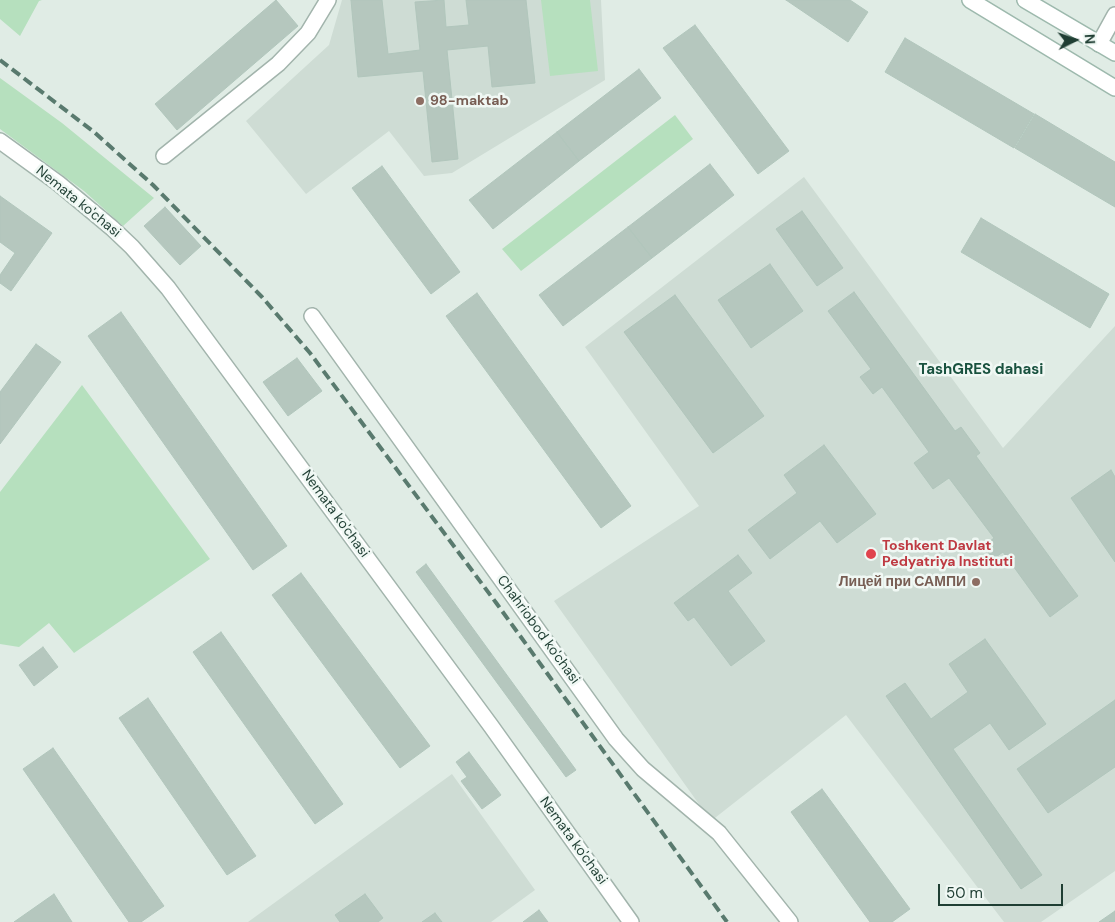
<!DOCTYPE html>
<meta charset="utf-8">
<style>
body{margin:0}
#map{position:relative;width:1115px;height:922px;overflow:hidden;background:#e0ece5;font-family:"DM Sans",sans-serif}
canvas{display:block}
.north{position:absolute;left:1050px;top:15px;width:50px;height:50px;-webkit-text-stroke:4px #f0f8f4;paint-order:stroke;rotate:86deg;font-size:14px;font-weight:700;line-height:20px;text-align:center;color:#1f3e33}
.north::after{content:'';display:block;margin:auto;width:18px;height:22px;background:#1f3e33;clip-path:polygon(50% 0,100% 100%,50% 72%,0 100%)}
.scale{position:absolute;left:938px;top:884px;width:125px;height:22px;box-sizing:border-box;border:2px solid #1f3e33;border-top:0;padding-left:6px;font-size:15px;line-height:18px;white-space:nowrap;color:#1f3e33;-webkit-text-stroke:4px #f0f8f4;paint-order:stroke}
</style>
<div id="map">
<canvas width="1115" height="922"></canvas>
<div class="north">N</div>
<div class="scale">50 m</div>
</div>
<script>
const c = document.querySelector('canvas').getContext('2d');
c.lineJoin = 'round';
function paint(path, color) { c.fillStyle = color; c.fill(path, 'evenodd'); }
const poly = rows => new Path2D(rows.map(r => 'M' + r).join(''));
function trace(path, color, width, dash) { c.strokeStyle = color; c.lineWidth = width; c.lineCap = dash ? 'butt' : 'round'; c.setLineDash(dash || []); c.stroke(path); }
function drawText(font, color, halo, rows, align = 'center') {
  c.font = font + ' "DM Sans",sans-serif'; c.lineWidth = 5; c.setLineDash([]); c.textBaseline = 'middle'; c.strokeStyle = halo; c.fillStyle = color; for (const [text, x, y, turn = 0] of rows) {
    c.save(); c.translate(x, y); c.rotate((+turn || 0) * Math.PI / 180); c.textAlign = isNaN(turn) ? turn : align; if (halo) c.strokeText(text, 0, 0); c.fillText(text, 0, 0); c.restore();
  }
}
paint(poly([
 [342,0,601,0,605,80,452,173,424,176,389,131,306,194,246,121,329,45],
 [804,177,1003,448,1115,326,1115,871,1041,922,1004,922,846,715,711,821,554,601,699,506,585,347],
 [452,774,535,890,491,922,248,922]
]), '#cedcd4');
paint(poly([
 [0,0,42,0,39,1,20,36,0,19],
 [541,0,590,0,598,71,550,76],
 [0,78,62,123,154,198,123,226,84,191,0,129],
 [675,115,693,139,521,271,502,249],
 [82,385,210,559,74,653,49,623,19,647,0,644,0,492]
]), '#b6e0be');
const building = poly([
 [276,0,298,26,177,130,155,104,276,0],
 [351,0,382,0,388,54,420,50,415,2,444,0,446,27,469,25,466,0,526,0,535,83,492,87,488,46,447,50,458,159,432,162,423,71,358,77,351,0],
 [786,0,850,0,868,12,848,42,786,0],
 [695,25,789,151,758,174,663,48,695,25],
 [905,38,1034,114,1014,148,885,72,905,38],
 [639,69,661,98,579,161,557,132,639,69],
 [1035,114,1115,162,1115,207,1015,148,1035,114],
 [557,132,579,161,493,229,469,200,557,132],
 [710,164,734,195,652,258,628,227,710,164],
 [382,166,460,272,431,294,352,188,382,166],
 [0,196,52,233,11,291,0,283,0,275,15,253,0,242,0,196],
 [165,207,201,246,180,265,144,226,165,207],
 [802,211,843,268,817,286,776,229,802,211],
 [981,218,1109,294,1090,328,961,252,981,218],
 [628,227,652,258,563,326,539,295,628,227],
 [770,264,803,311,751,348,718,300,770,264],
 [854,292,955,431,961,427,980,453,976,456,1078,596,1050,617,1003,552,993,559,984,546,994,538,949,478,933,489,914,463,929,452,882,387,873,394,860,377,871,369,828,311,854,292],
 [477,293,631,506,601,528,446,316,477,293],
 [675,295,764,416,713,453,624,332,675,295],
 [121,312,287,546,253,570,88,336,121,312],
 [36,344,61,362,0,444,0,392,36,344],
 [297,358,322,391,288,416,263,382,297,358],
 [824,445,876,514,837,543,820,521,770,559,748,530,797,493,784,475,824,445],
 [1111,470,1115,477,1115,562,1071,498,1111,470],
 [738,555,752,573,728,591,765,641,731,666,694,617,688,621,674,603,738,555],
 [426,564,576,770,566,777,416,572,426,564],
 [301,573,430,746,400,768,272,595,301,573],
 [221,632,343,804,315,824,193,652,221,632],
 [985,639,1046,724,1009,750,990,723,953,749,1042,875,1021,889,886,696,905,683,931,719,968,692,949,664,985,639],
 [43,647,58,667,34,686,19,665,43,647],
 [148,698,256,856,227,875,119,718,148,698],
 [1115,700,1115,767,1048,813,1017,769,1115,700],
 [53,748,164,906,141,922,129,922,23,769,53,748],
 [469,752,501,795,482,809,461,781,467,777,456,762,469,752],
 [822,789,910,909,892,922,870,922,791,812,822,789],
 [54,894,72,922,14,922,54,894],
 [365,894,383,918,378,922,340,922,335,915,365,894],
 [539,910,548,922,523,922,539,910],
 [1115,911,1115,922,1099,922,1115,911],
 [435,913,442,922,422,922,435,913]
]);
paint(building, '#b5c7be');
trace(building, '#b1c6bc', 1);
const minor = poly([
 [1099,44,1115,15],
 [0,141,58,183,112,228,132,247,168,288,491,726,631,922],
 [164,156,278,64,308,33,328,0],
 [312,316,616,739,643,769,719,833,790,922]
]);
const secondary = poly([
 [970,0,1115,88],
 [1025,0,1115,53]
]);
trace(minor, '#a2b4ac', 18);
trace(secondary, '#9db9ad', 18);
trace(minor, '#fff', 15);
trace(secondary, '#fff', 15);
trace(poly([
 [0,60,94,132,153,185,262,297,310,353,497,604,727,922]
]), '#597a6e', 4, [10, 5]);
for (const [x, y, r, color] of [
 [420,101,5,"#8d6e63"],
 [871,554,6,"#e0444e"],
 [976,582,5,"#8d6e63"]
]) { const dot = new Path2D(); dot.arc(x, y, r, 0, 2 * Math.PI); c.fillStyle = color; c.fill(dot); trace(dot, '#f0f8f4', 2); }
drawText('bold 14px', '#785e54', '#f0f8f4', [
 ["98-maktab",430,101],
 ["Лицей при САМПИ",966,582,"right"]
], 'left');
drawText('14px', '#1f3e33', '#f0f8f4', [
 ["Nemata ko'chasi",78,202,39],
 ["Nemata ko'chasi",335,514,54],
 ["Chahriobod ko'chasi",538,630,54],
 ["Nemata ko'chasi",573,841,54]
]);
drawText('bold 14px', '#be3a42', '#f0f8f4', [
 ["Toshkent Davlat",882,546],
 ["Pedyatriya Instituti",882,562]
], 'left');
drawText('bold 15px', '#19523f', '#f0f8f4', [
 ["TashGRES dahasi",981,370]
]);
</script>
